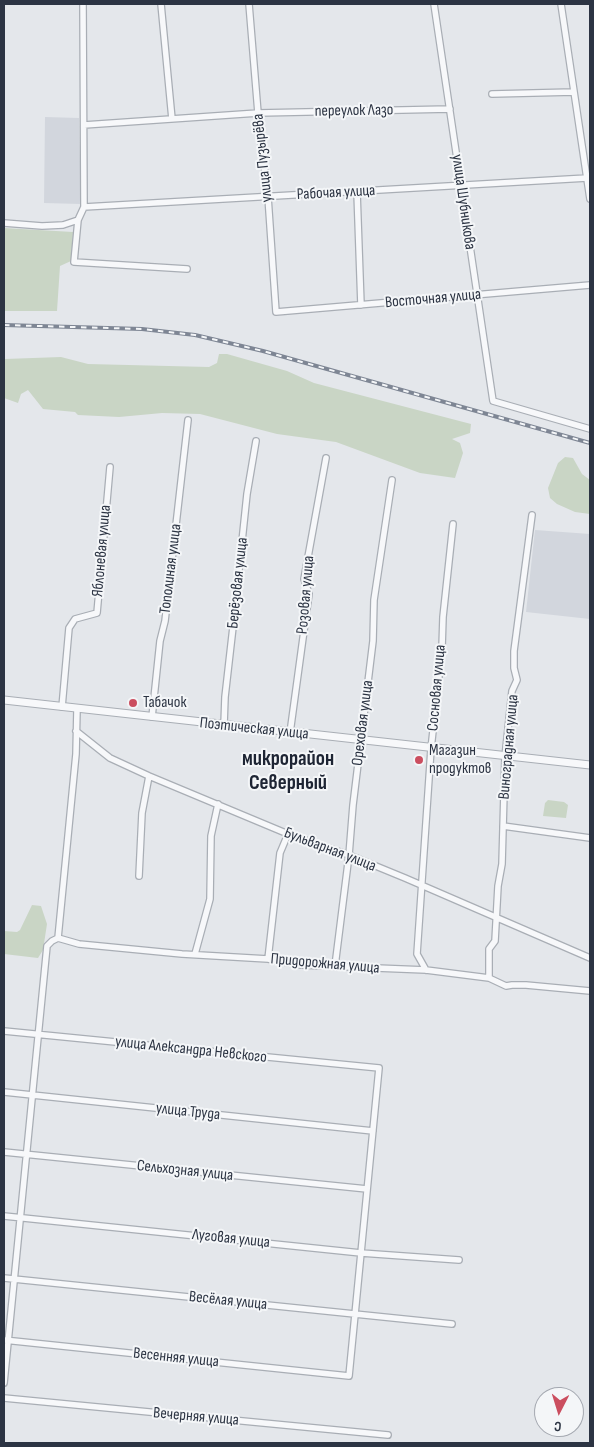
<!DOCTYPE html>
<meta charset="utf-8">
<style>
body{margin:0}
#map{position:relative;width:594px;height:1447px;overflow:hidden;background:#e4e7eb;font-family:"Sofia Sans Condensed",sans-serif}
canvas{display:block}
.frame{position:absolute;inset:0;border:5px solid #2c3443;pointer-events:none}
.north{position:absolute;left:534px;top:1387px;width:50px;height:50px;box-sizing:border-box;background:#f4f6f8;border:1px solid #a4a8b0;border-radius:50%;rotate:185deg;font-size:14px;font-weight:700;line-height:20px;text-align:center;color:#2c3443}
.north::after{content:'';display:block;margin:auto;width:18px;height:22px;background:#cb4e5f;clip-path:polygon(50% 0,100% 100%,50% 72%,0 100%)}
</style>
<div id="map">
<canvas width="594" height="1447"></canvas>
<div class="frame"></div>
<div class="north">С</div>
</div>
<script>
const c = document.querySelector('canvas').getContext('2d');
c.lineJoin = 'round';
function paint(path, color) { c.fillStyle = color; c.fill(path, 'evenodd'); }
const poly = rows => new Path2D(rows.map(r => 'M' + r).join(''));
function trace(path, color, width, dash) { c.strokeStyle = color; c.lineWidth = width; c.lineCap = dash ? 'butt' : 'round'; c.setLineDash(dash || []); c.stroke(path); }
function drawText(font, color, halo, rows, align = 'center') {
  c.font = font + ' "Sofia Sans Condensed",sans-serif'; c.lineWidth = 4; c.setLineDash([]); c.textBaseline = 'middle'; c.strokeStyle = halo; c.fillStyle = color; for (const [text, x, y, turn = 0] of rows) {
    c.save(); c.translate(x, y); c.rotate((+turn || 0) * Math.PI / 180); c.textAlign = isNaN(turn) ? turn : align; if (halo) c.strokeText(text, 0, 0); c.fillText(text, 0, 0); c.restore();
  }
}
paint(poly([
 [45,117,79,118,81,204,44,203],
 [535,530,590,534,590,619,526,612]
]), '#d2d6dd');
paint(poly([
 [4,228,73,232,71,261,60,266,57,311,4,311],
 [219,354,227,354,287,371,314,383,471,424,470,433,452,439,460,443,463,453,455,478,420,473,336,442,277,434,200,414,162,413,119,417,78,415,75,412,43,409,28,390,21,394,18,403,4,398,4,361,5,359,61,357,88,364,209,367,217,363],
 [565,457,573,458,582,474,590,480,590,514,575,512,557,504,550,498,548,488,558,463],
 [548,800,564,802,568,805,566,818,543,816,545,803],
 [32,905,41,906,47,924,43,950,38,958,4,954,4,931,17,932,20,930]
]), '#c9d5c5');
const minor = poly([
 [161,4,172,119],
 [249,4,258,113,268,197,276,312,590,285],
 [434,4,493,401,590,429],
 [561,4,590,199],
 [492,94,574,92],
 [84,125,258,113,450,109],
 [357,192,361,305],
 [84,207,587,178],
 [78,220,74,262,187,269],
 [4,223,42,226,63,225,78,220,84,207,83,4],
 [62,707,69,628,75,619,97,613,110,467],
 [152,717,160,641,165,621,188,420],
 [224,725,225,697,233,627,247,494,256,441],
 [76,731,110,758,149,776,288,834,349,855,405,878,590,958],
 [290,733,309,594,304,579,326,458],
 [503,826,590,838],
 [139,876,142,813,149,776],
 [58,938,79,944,182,954,268,959,301,965,426,970,489,978,506,986,512,985,526,985,590,991],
 [58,938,76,754,77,709],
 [195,954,210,899,211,836,218,804],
 [268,959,280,853,288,834],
 [335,966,349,855,353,805,373,641,374,600,392,480],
 [426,970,417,954,431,749,442,648,443,617,453,524],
 [489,978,489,949,495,941,498,886,502,864,505,757,512,691,517,680,514,668,514,651,532,515],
 [4,1031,379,1068,349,1376,4,1340],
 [4,1092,373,1131],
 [4,1152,367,1189],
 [4,1216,361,1253,459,1260],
 [4,1278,452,1324],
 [4,1383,47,946,52,941,58,938],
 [4,1398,388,1435]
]);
const tertiary = poly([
 [4,700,590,765]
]);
trace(minor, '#a9aeb5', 8);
trace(tertiary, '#a9aeb5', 9);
trace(minor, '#f7f8fa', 5.5);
trace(tertiary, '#f7f8fa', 7);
const rail = poly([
 [4,325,142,329,195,335,263,351,590,443]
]);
trace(rail, '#7e8694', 4);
trace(rail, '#f4f6f8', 2, [5.5]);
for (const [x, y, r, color] of [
 [133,703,5,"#cb4e5f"],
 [419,760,5,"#cb4e5f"]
]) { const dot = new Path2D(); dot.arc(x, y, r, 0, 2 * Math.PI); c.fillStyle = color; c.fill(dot); trace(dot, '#f4f6f8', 2); }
drawText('16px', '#2c3443', '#f4f6f8', [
 ["переулок Лазо",354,111,-1],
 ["улица Пузырёва",263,158,-96],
 ["Рабочая улица",336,193,-3],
 ["улица Шубникова",463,202,82],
 ["Восточная улица",433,299,-5],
 ["Яблоневая улица",102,551,-85],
 ["Тополиная улица",171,569,-83],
 ["Берёзовая улица",238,583,-84],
 ["Розовая улица",306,595,-85],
 ["Сосновая улица",437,688,-85],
 ["Ореховая улица",363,723,-83],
 ["Поэтическая улица",254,729,6],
 ["Виноградная улица",509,747,-85],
 ["Бульварная улица",330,850,21],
 ["Придорожная улица",325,964,5],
 ["улица Александра Невского",191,1050,6],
 ["улица Труда",188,1112,6],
 ["Сельхозная улица",185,1171,6],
 ["Луговая улица",231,1239,6],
 ["Весёлая улица",228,1301,6],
 ["Весенняя улица",176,1358,6],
 ["Вечерняя улица",196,1417,5]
]);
drawText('16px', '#2c3443', '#f4f6f8', [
 ["Табачок",143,703],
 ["Магазин",429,751],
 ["продуктов",429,769]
], 'left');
drawText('bold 21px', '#1e2534', '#f4f6f8', [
 ["микрорайон",288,760],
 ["Северный",288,784]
]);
</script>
